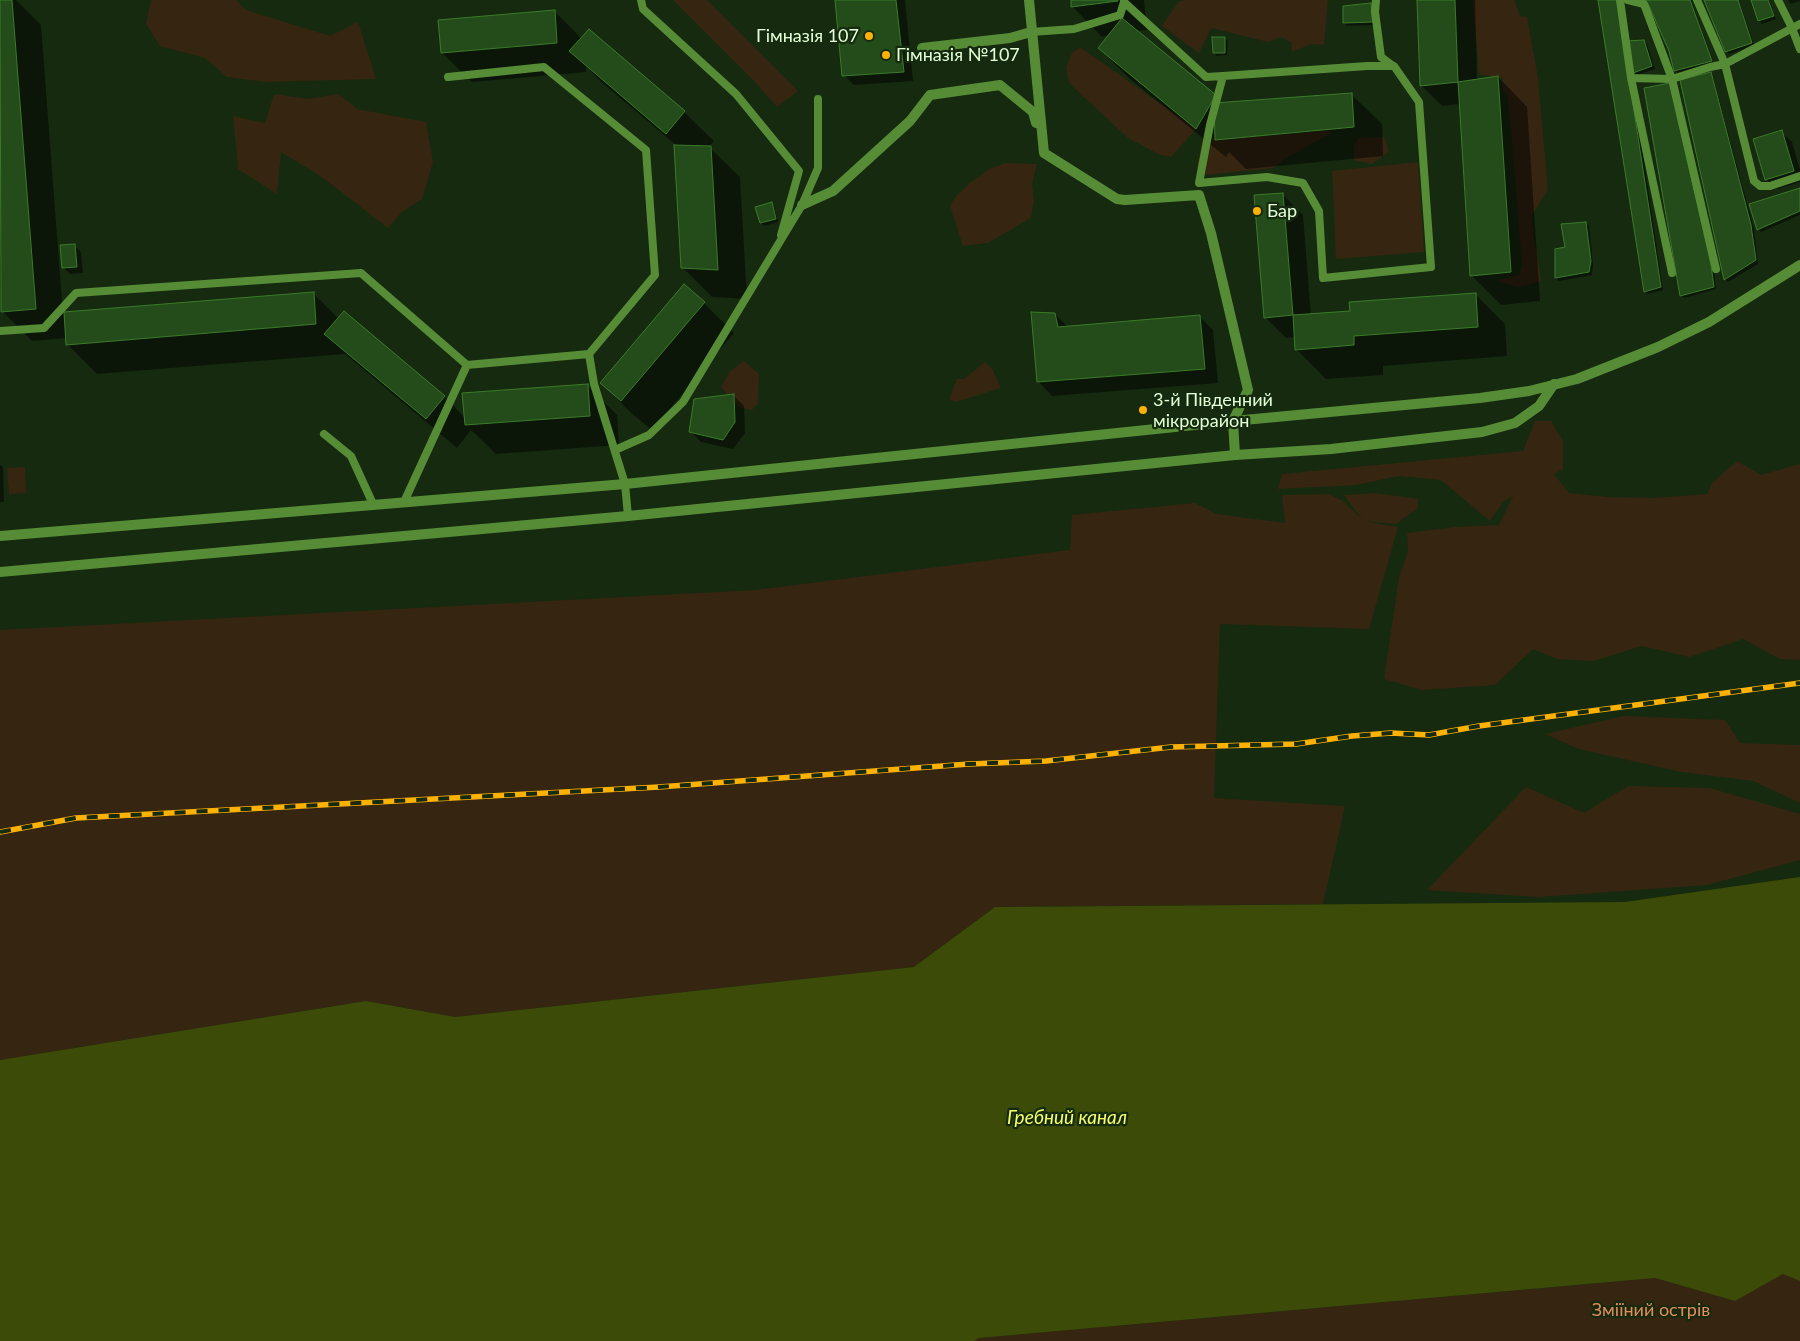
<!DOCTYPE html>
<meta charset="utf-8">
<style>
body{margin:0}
canvas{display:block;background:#152a0f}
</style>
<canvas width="1800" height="1341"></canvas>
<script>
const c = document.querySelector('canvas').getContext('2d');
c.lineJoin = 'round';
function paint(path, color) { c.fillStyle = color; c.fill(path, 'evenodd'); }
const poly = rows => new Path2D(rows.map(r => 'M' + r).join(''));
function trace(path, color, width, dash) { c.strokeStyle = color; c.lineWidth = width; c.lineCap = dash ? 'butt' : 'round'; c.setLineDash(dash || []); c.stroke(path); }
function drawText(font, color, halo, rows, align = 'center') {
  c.font = font + ' Lato,sans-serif'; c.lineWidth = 4.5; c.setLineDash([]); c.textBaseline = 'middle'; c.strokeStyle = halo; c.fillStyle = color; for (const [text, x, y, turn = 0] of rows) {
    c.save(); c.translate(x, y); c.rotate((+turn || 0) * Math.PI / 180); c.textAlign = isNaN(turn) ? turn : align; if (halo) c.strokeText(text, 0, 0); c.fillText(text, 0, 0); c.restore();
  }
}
paint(poly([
 [151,0,236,0,246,10,330,36,358,22,376,79,266,82,227,77,205,58,160,46,146,24],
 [673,0,707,0,798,91,777,107,754,81],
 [1185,0,1328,0,1324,45,1311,44,1292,52,1291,42,1281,37,1268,42,1211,28,1199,53,1162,26,1178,2],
 [1473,0,1514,0,1520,16,1527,17,1538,78,1548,190,1531,217,1541,281,1519,287,1496,281,1519,275,1522,266,1511,129,1507,93,1503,92,1502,78,1479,74],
 [1080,47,1196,129,1171,157,1160,155,1128,138,1069,83,1066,68,1072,53],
 [274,94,308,99,338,94,357,109,426,122,433,162,422,199,402,212,388,228,323,178,281,152,277,194,238,169,233,116,265,123],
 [1205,128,1215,140,1328,131,1331,133,1286,158,1274,168,1204,175,1197,166],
 [1384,137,1389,152,1372,164,1354,160,1354,146,1358,138],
 [1418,162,1424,252,1336,259,1332,171],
 [1005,163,1037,164,1032,184,1034,200,1031,218,988,243,963,246,950,206,956,196,970,183,989,169],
 [744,361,759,374,758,403,752,410,738,407,721,387,730,371],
 [985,362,993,370,1001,388,956,402,949,399,957,379,964,379],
 [1535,421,1551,421,1563,441,1563,469,1554,474,1569,493,1607,497,1654,498,1707,494,1713,482,1737,461,1761,475,1800,464,1800,660,1780,659,1743,639,1690,657,1642,646,1594,661,1557,659,1533,649,1495,685,1422,690,1384,679,1399,577,1408,551,1407,533,1455,527,1499,525,1513,496,1503,502,1490,521,1441,480,1399,476,1356,485,1278,489,1282,474,1523,451],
 [25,467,26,493,9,494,7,468],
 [1376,493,1418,499,1418,508,1396,524,1364,521,1398,527,1369,629,1220,624,1214,798,1345,806,1323,904,995,907,914,967,455,1017,366,1001,0,1060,0,630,756,590,1070,550,1072,515,1195,503,1217,514,1285,523,1282,495,1329,494,1343,501,1362,519,1344,495],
 [1624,716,1725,720,1740,743,1800,745,1800,803,1753,781,1681,772,1579,749,1545,734],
 [1628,786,1710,788,1800,814,1800,860,1707,885,1539,897,1427,890,1526,787,1584,813],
 [1784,1273,1800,1281,1800,1341,974,1341,979,1338,1655,1278,1735,1301]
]), '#352511');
paint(poly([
 [1800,877,1800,1281,1783,1274,1735,1301,1655,1278,979,1338,974,1341,0,1341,0,1060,366,1001,455,1017,914,967,995,907,1625,902]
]), '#3c4b07');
paint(poly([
 [0,0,16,0,41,25,63,314,313,293,339,319,344,313,445,397,465,418,588,386,617,415,619,445,496,454,471,430,457,448,345,354,97,374,67,344,67,338,32,341,2,311,0,278],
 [836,0,905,0,913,81,854,85,844,75],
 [1072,0,1144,0,1147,30,1137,31,1222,103,1352,95,1382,124,1383,156,1246,169,1229,152,1226,157,1129,78,1099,48,1110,35,1102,37,1073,7],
 [1418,0,1475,0,1477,80,1498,77,1527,107,1540,301,1501,305,1471,275,1460,104,1442,106,1421,85],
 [1599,0,1626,42,1644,41,1647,44,1655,69,1637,75,1634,73,1630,52,1628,52,1663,290,1648,294,1645,292],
 [1645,0,1691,0,1714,64,1678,73,1675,70,1670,51,1650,5],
 [1706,0,1739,0,1754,45,1729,54,1726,51],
 [1752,0,1769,0,1776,19,1762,24,1759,21],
 [1788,0,1800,0,1800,1,1791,4],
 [1371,5,1374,7,1375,25,1347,26,1344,23],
 [554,11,582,39,684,112,714,141,709,147,740,177,747,299,712,297,683,268,677,146,600,81,586,66,586,72,472,82,442,53],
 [1225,38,1228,41,1227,55,1217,56,1214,53],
 [1710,74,1713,77,1754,229,1758,264,1728,282,1725,279,1681,81],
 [1670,85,1714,269,1716,289,1684,298,1681,295],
 [1781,132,1792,142,1800,170,1800,182,1777,189,1766,179],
 [1800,190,1800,215,1761,232,1758,229],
 [1282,194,1303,215,1311,315,1351,312,1475,294,1505,324,1507,356,1383,366,1383,375,1326,379,1296,349,1295,337,1286,338,1265,317],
 [771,203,774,206,778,222,764,226,761,223],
 [1586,223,1589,226,1593,265,1592,275,1559,281,1556,278,1566,248],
 [74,245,81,252,83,273,70,274,63,267],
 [684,286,704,303,734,333,652,430,631,413,602,383],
 [1055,314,1068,327,1199,316,1213,330,1218,383,1052,396,1039,382],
 [734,396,744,406,745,433,733,449,701,442,691,432],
 [0,465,3,467,4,502,0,502]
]), '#0007');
const building = poly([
 [0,0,12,0,36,309,1,312,0,0],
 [835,0,896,0,904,72,842,76,835,0],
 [1071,0,1118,0,1118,1,1071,7,1071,0],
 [1417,0,1455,0,1458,82,1420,86,1417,0],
 [1598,0,1617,0,1661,287,1644,292,1598,0],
 [1644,0,1690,0,1712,61,1674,71,1669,51,1649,6,1644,0],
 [1704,0,1738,0,1752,43,1725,52,1704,0],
 [1751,0,1768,0,1774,16,1758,21,1751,0],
 [1371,3,1373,22,1343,23,1343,6,1371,3],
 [555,10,557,43,441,53,438,20,555,10],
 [1122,18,1216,95,1196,129,1098,48,1122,18],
 [589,29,685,111,666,134,569,51,589,29],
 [1212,37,1225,37,1225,53,1213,53,1212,37],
 [1644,40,1652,66,1633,73,1626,41,1644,40],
 [1711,72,1751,225,1756,260,1724,280,1680,80,1711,72],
 [1498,76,1511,272,1470,276,1458,82,1498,76],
 [1670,83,1711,265,1714,287,1680,296,1644,88,1670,83],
 [1352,93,1354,127,1215,140,1214,103,1352,93],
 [1782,130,1794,171,1765,180,1753,139,1782,130],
 [674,145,711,146,718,270,681,268,674,145],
 [1800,188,1800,211,1757,230,1749,204,1800,188],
 [1283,193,1293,315,1264,318,1254,195,1283,193],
 [772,202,776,219,760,223,755,207,772,202],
 [1586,222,1591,261,1589,272,1555,278,1555,249,1565,247,1561,224,1586,222],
 [75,244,77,267,62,268,60,245,75,244],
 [684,284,705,302,621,401,600,383,684,284],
 [314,292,316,324,66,345,64,312,314,292],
 [1476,293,1478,327,1354,336,1354,345,1295,350,1293,315,1350,311,1349,302,1476,293],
 [344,311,445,396,426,419,324,334,344,311],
 [1031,312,1055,313,1058,327,1200,315,1205,369,1037,382,1031,312],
 [588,384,590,416,465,425,462,393,588,384],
 [734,394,735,422,723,440,689,432,694,399,734,394]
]);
paint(building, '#244c1a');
trace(building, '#3b7a2a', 1);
trace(poly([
 [641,0,643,9,736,94,799,171,781,235],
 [1124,0,1124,2,1206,77,1223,76,1367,66,1394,66,1419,102,1431,267,1323,278,1319,211,1303,183,1267,177,1199,183,1210,125,1223,76],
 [1376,0,1375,12,1381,57,1393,66],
 [1620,0,1631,78,1672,273],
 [1628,0,1644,4,1672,79,1716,269],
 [1697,0,1725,64,1754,181,1760,186,1770,186,1800,176],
 [1778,0,1792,28,1800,49],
 [1031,32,1074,29,1120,15,1124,2],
 [448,77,544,67,646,150,655,275,589,354],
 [1631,78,1672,79,1710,67,1725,64,1800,24],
 [0,331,44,328,76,293,361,273,467,365,589,354,594,384,625,484,628,516],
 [324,434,351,456,373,504],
 [615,450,649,435,683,402,802,205,818,168,818,99],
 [404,502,467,365]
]), '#578c37', 8);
trace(poly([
 [1029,0,1044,153,1117,199,1125,200,1199,195,1211,233,1248,390,1233,421],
 [922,48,1010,38,1031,32],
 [802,205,833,191,910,121,930,95,1000,85,1033,112,1036,123],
 [1233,421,1480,398,1529,391,1577,379,1658,347,1709,322,1800,265],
 [1235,455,1331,449,1482,432,1515,423,1539,406,1554,384]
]), '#578c37', 10);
trace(poly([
 [0,536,625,484,1233,421,1235,455,628,516,0,572]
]), '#578c37', 10);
const rail = poly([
 [0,832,76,818,659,787,969,764,1046,761,1171,747,1296,744,1352,736,1391,733,1429,735,1479,726,1800,683]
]);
trace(rail, '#ffb104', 5.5);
trace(rail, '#152a0f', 4, [11]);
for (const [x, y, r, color] of [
 [869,36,5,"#ffb104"],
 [886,55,5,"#ffb104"],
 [1257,211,5,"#ffb104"],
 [1143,410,5,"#ffb104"]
]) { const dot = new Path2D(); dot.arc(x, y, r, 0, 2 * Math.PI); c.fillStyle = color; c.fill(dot); trace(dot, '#152a0f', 2); }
drawText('18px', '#e4ffd8', '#152a0f', [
 ["Гімназія 107",859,36,"right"],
 ["Гімназія №107",896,55],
 ["Бар",1267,211],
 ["3-й Південний",1153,400],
 ["мікрорайон",1153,421]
], 'left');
drawText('18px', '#e88b5b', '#152a0f', [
 ["Зміїний острів",1651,1310]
]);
drawText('italic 19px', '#f7ff66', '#152a0f', [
 ["Гребний канал",1067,1118]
]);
</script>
